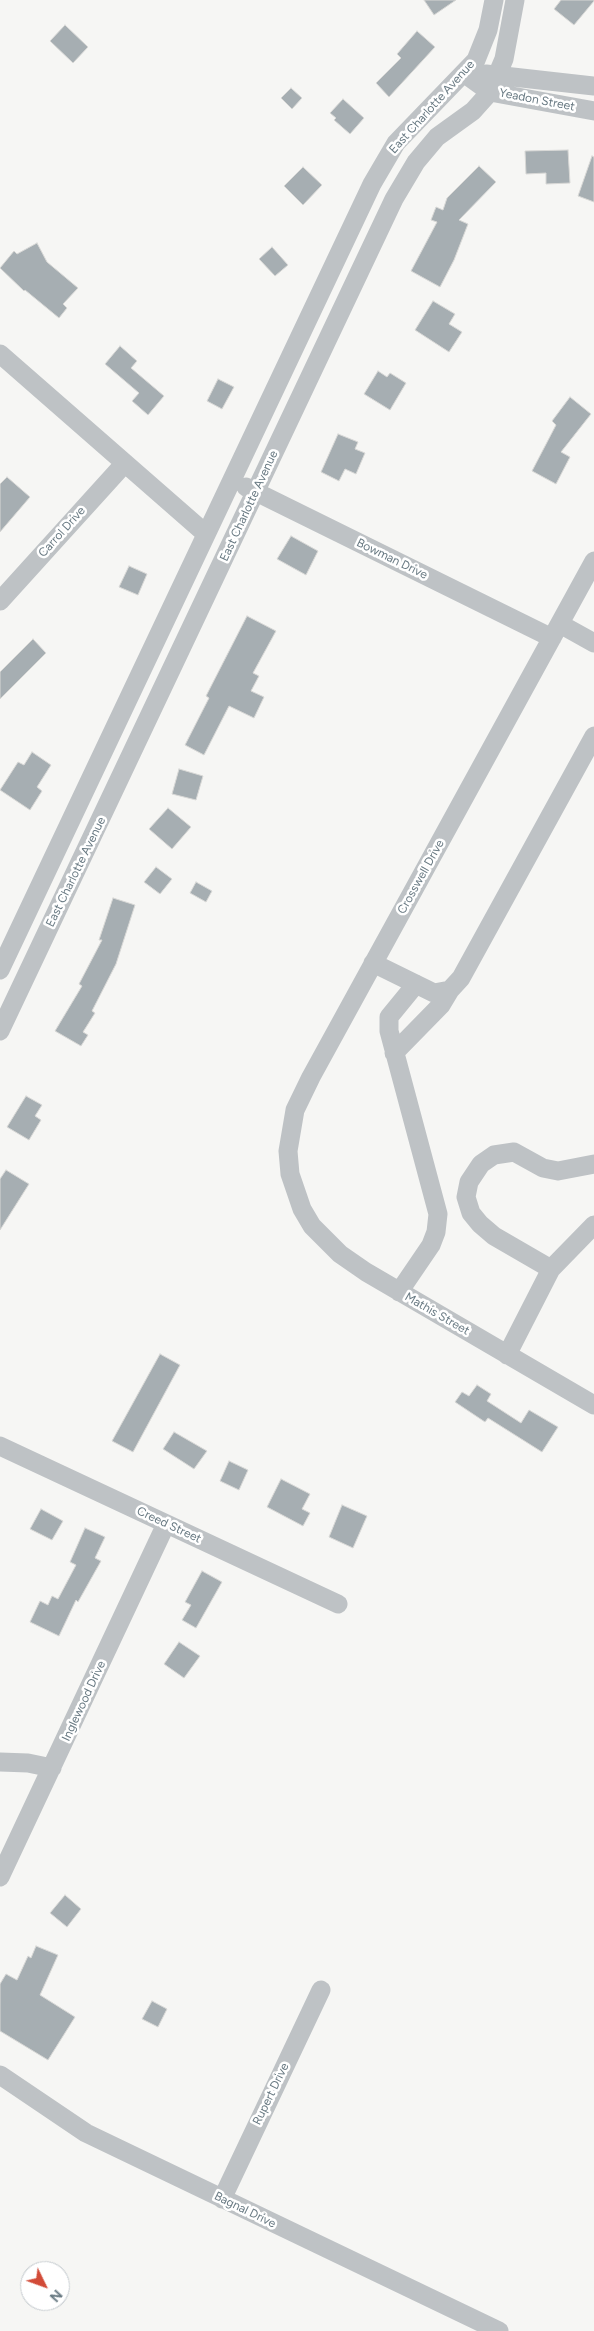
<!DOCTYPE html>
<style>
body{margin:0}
#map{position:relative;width:594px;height:2331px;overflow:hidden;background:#f6f6f4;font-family:Figtree,sans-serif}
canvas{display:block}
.north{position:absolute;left:20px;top:2261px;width:50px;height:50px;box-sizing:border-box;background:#fff;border:1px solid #c3c9cd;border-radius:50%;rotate:132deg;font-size:14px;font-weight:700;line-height:20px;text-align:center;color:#687982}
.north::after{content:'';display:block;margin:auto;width:18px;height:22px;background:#d24b38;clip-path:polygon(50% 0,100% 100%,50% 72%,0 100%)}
</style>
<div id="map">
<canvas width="594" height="2331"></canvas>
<div class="north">N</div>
</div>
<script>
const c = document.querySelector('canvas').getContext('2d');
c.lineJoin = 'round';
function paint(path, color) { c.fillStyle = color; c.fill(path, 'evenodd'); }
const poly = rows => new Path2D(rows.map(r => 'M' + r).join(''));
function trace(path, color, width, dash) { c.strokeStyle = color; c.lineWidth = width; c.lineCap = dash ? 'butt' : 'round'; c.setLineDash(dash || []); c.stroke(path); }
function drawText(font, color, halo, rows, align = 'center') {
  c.font = font + ' Figtree,sans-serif'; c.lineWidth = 5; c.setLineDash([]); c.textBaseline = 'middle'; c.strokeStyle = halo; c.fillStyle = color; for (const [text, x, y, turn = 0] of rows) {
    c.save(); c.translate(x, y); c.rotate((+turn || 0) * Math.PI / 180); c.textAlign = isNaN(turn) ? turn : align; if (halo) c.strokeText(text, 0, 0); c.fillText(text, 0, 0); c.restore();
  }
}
const building = poly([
 [424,0,456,0,434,15,424,0],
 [561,0,594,0,594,1,574,25,554,9,561,0],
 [65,25,88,47,73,63,50,41,65,25],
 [417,31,435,47,389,97,376,83,401,58,397,54,417,31],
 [291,88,302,98,292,109,281,98,291,88],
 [343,99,364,118,350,134,334,120,336,118,330,113,343,99],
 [568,150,570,183,546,184,546,173,526,174,525,151,568,150],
 [592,156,594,157,594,202,578,196,592,156],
 [479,166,496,182,459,220,468,224,454,260,440,287,411,271,437,222,431,220,436,207,443,210,447,198,479,166],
 [303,167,322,185,303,205,284,186,303,167],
 [37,243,47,262,78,288,63,304,67,308,59,318,25,290,24,291,0,268,14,251,17,254,37,243],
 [272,247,288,265,275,276,259,259,272,247],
 [433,301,455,314,449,324,462,332,449,352,415,330,433,301],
 [120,346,137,361,131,368,164,396,148,415,132,401,139,393,105,364,120,346],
 [378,371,387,377,390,373,406,383,390,410,364,394,378,371],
 [218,379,234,387,222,409,207,401,218,379],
 [570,397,591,414,561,452,570,457,556,484,532,471,556,425,552,421,570,397],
 [338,434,358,442,355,449,365,453,356,474,345,469,339,481,321,472,338,434],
 [7,477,30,497,0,532,0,484,7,477],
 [291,536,318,551,306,575,277,559,291,536],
 [129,566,147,574,138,595,119,587,129,566],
 [247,616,276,631,253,673,259,676,251,691,264,697,254,718,229,706,204,755,185,745,209,698,206,696,247,616],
 [33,639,46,653,0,699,0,672,33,639],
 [32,752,51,765,37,787,42,791,30,810,0,790,18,762,24,765,32,752],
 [179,769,203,776,196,800,172,794,179,769],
 [168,808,191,827,172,849,149,829,168,808],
 [156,867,172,879,160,894,144,882,156,867],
 [196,882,212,891,206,902,190,893,196,882],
 [113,898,135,905,116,964,92,1011,95,1013,83,1032,88,1035,81,1046,55,1031,82,986,79,984,102,940,99,940,113,898],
 [26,1096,42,1105,35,1116,41,1120,29,1140,7,1127,26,1096],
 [6,1170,29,1184,0,1230,0,1179,6,1170],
 [160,1354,180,1365,133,1452,112,1441,160,1354],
 [477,1385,491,1394,487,1401,521,1423,529,1410,558,1427,542,1452,488,1418,485,1422,455,1402,462,1392,469,1396,477,1385],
 [174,1432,207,1451,194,1469,163,1449,174,1432],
 [229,1461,248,1470,239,1490,220,1481,229,1461],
 [281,1479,310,1494,302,1509,310,1513,303,1526,267,1507,281,1479],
 [342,1505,367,1516,353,1548,329,1537,342,1505],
 [41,1509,63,1521,52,1540,30,1529,41,1509],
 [85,1528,105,1537,95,1558,101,1561,78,1602,76,1600,59,1636,30,1622,40,1601,48,1605,52,1596,58,1599,76,1565,70,1562,85,1528],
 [202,1571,222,1582,196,1628,182,1620,191,1605,185,1602,202,1571],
 [179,1642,200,1656,184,1678,164,1664,179,1642],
 [65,1895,81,1909,67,1927,50,1913,65,1895],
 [36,1946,58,1955,40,1995,75,2017,48,2060,0,2031,0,1984,6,1974,17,1980,28,1956,31,1958,36,1946],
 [152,2001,167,2009,158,2027,142,2019,152,2001]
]);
paint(building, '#a6aeb2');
trace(building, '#d8d8d6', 1);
trace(poly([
 [465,74,490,92,594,111],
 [486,74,594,86],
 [0,354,206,534],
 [246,487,552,638],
 [594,561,311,1077,295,1110,288,1151,290,1174,302,1209,312,1226,340,1254,366,1272,594,1405],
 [0,601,125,463],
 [560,624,594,643],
 [373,963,434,993,450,990],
 [0,970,372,184,396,143,476,60,488,30,494,0],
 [0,1031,394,199,416,162,437,137,473,111,490,92,504,59,515,0],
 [394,1053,441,1005,450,990,461,978,594,736],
 [551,1269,494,1236,480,1224,471,1213,466,1197,469,1182,481,1164,494,1155,514,1152,543,1168,558,1171,594,1164],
 [399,1292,431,1245,436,1232,438,1214,389,1031,389,1017,416,984],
 [507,1355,551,1269,594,1225],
 [0,1446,338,1604],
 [0,1762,28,1763,52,1768],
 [0,1877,166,1524],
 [0,2075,86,2133,499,2331],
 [222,2199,321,1990]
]), '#bec2c5', 19);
drawText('12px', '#687982', '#fff', [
 ["Yeadon Street",537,100,11],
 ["East Charlotte Avenue",432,107,-48],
 ["East Charlotte Avenue",249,506,-65],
 ["Carrol Drive",62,532,-48],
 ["Bowman Drive",392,559,26],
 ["East Charlotte Avenue",76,872,-64],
 ["Crosswell Drive",421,877,-61],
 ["Mathis Street",437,1314,30],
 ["Creed Street",169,1525,25],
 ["Inglewood Drive",84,1701,-65],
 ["Rupert Drive",271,2094,-64],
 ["Bagnal Drive",245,2210,26]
]);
</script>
